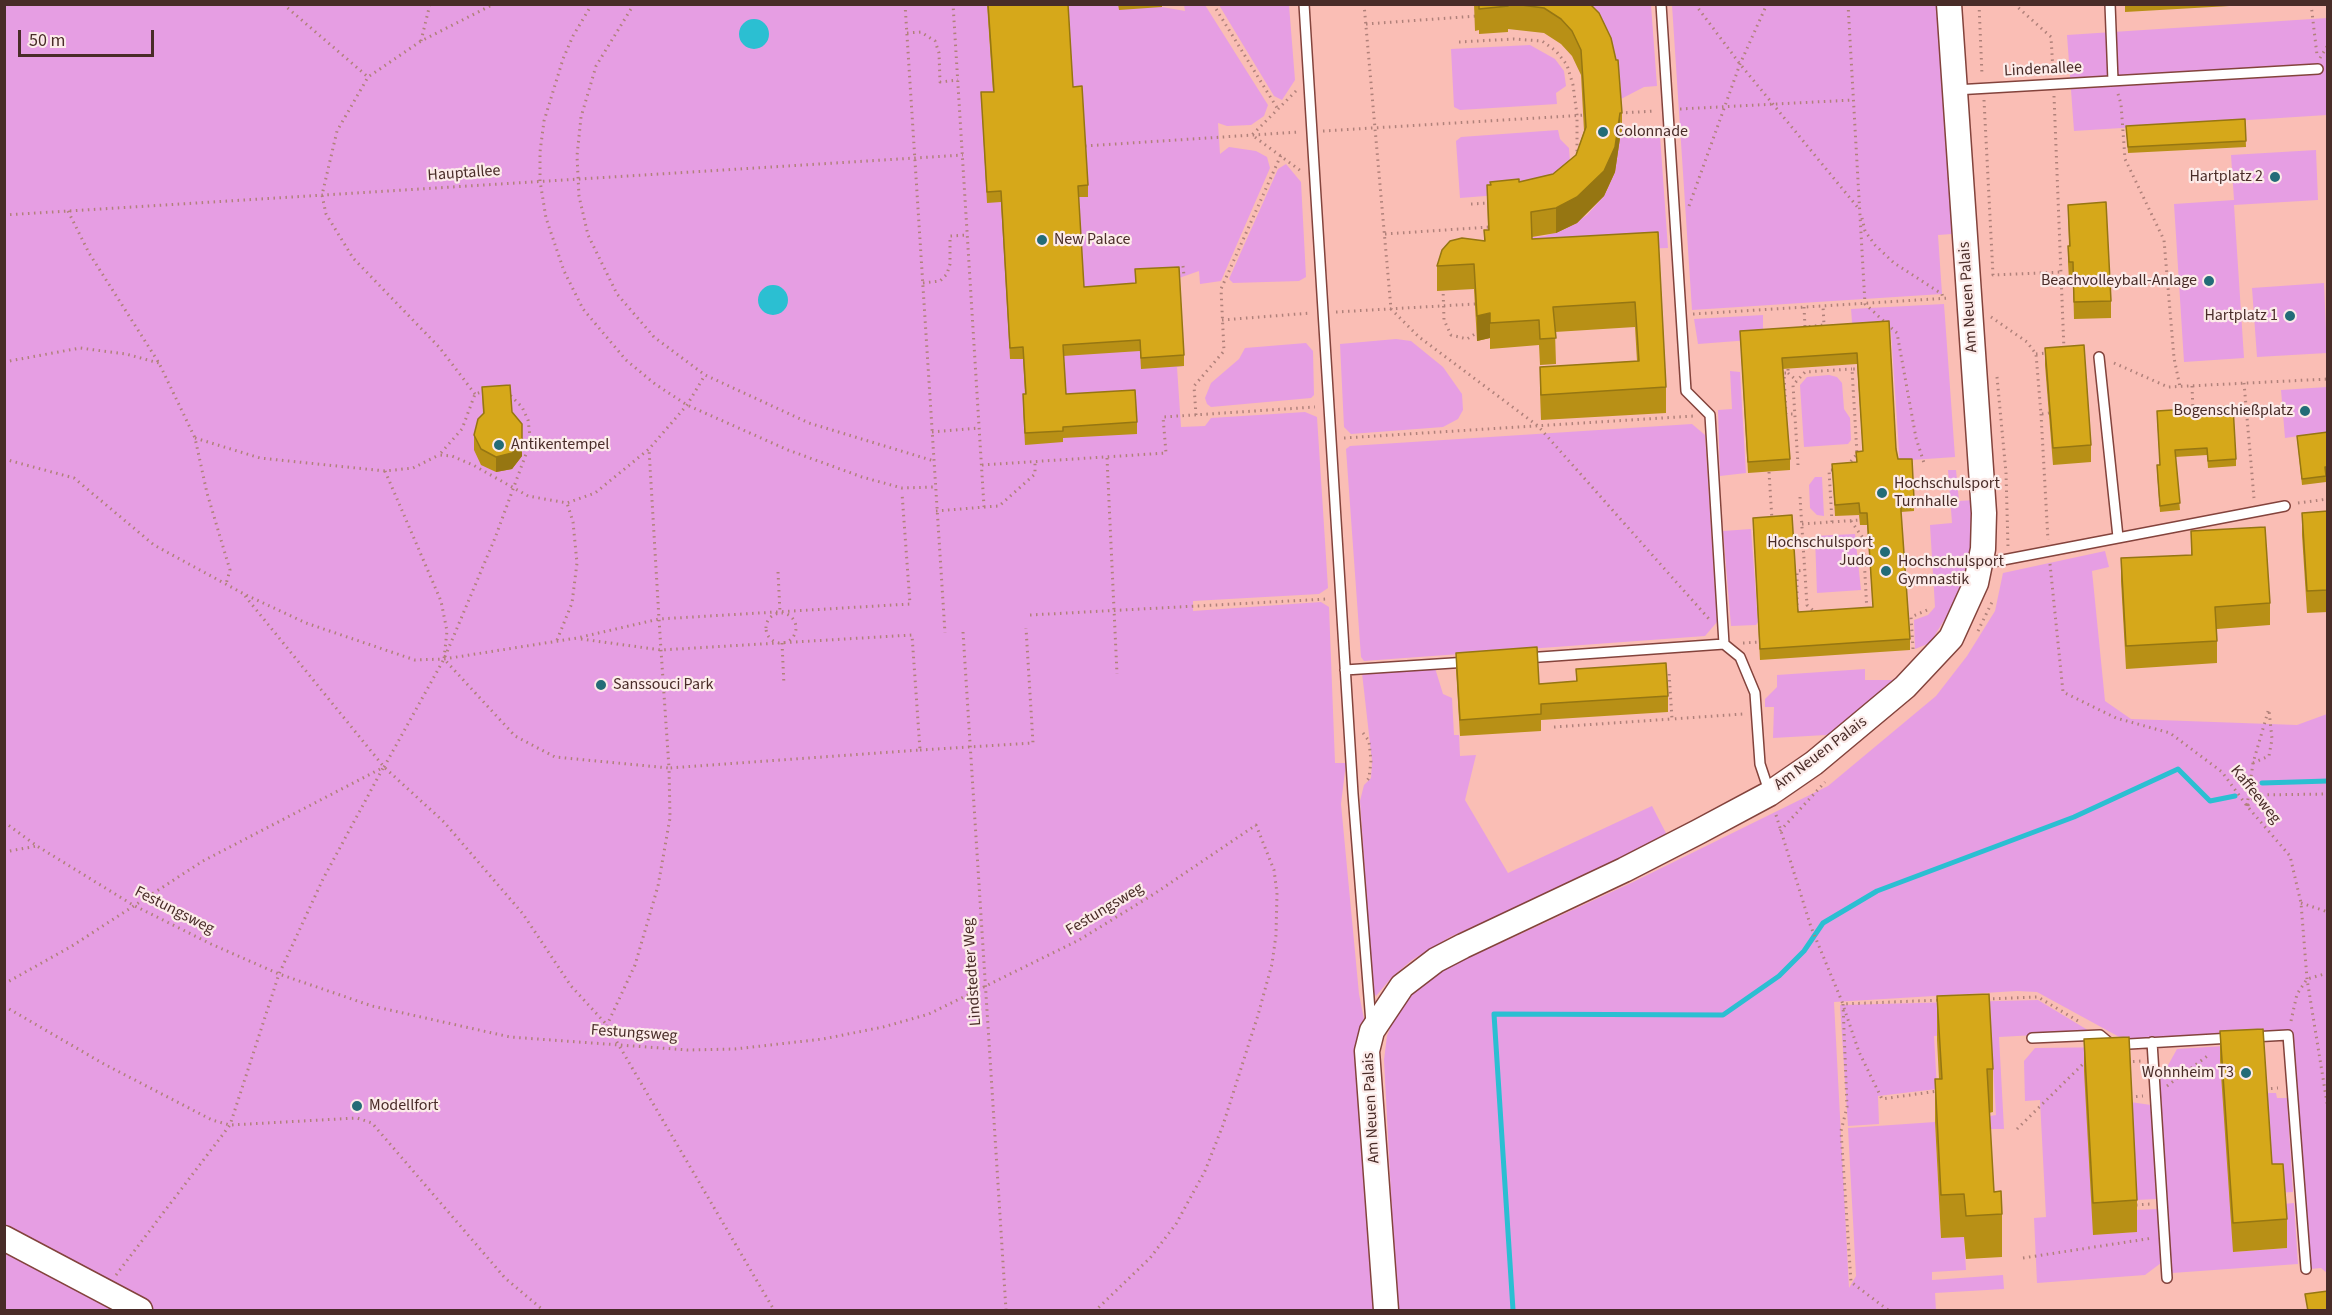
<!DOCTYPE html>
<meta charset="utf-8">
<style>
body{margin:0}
#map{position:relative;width:2332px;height:1315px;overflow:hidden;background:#fabeb5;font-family:"Source Sans 3",sans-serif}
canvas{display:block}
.frame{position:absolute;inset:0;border:6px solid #492c28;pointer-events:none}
.scale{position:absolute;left:18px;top:30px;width:136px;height:27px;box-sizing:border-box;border:3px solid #492c28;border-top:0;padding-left:8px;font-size:18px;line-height:21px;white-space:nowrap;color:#492c28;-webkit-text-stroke:4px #fcebe9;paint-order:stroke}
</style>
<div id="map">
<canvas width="2332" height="1315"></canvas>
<div class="frame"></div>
<div class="scale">50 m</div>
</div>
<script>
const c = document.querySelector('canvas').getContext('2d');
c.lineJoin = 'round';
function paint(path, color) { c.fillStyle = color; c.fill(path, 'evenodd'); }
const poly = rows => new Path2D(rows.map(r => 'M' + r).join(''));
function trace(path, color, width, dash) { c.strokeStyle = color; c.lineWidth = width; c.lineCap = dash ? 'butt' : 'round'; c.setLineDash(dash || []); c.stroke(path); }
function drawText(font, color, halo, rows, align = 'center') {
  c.font = font + ' "Source Sans 3",sans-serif'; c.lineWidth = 4.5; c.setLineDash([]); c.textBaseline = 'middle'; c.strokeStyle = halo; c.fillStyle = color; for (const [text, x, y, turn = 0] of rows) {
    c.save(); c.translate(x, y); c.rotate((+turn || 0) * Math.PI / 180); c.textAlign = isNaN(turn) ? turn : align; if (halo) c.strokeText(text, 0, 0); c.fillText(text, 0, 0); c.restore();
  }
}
paint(poly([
 [1161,4,1162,7,1185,11,1184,5,1205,5,1268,105,1264,116,1251,125,1227,126,1218,123,1220,154,1229,147,1256,151,1267,157,1270,168,1221,281,1200,284,1199,271,1179,278,1184,366,1177,367,1181,427,1205,426,1211,418,1305,412,1317,417,1328,588,1319,594,1193,601,1193,611,1321,602,1329,607,1335,763,1346,763,1341,804,1359,994,1365,1024,1375,1310,5,1310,5,5],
 [1219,5,1289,5,1295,80,1282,100,1274,96],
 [1557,5,1651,5,1657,86,1644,87,1619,100],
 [1672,5,1937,5,1952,234,1938,235,1942,294,1692,310],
 [2327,18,2327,115,2074,131,2067,35],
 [1530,45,1555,59,1564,71,1566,86,1556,93,1557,104,1460,110,1454,107,1451,49],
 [1621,126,1630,127,1646,137,1660,136,1668,248,1531,252,1521,238,1545,236,1565,229,1587,215,1604,196,1615,172,1618,138,1622,138],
 [1558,130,1560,139,1569,148,1570,162,1565,173,1523,193,1460,198,1456,141,1461,137],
 [2316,150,2318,200,2234,205,2244,358,2184,362,2174,204,2234,200,2231,155],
 [1286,164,1301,182,1306,277,1299,281,1233,283,1229,279,1278,169],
 [2324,283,2327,353,2257,357,2252,288],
 [1944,304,1955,457,1912,460,1912,466,1900,466,1891,332,1853,334,1851,309],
 [1763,315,1763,339,1698,344,1694,319],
 [1396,339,1411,341,1443,367,1462,394,1463,410,1458,419,1443,427,1351,434,1344,427,1340,344],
 [1306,343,1313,351,1314,395,1311,398,1211,407,1207,404,1205,398,1211,383,1239,359,1245,348],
 [1730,371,1740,372,1746,473,1720,476,1718,410,1732,409],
 [1829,375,1837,377,1842,383,1844,409,1850,418,1851,440,1848,444,1804,447,1800,385,1807,377],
 [2327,387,2327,432,2285,438,2281,390],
 [1692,424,1705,435,1717,622,1705,636,1364,661,1361,657,1346,449,1350,446],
 [1948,470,1956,470,1959,501,1974,500,1972,543,1964,580,1948,614,1930,643,1915,649,1914,620,1928,615,1935,607,1930,525,1952,523],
 [1815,477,1822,477,1824,516,1817,515,1810,508,1809,485],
 [1751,529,1758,622,1756,625,1731,626,1723,531],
 [1855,534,1861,590,1817,593,1815,536],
 [2105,551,2109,567,2092,571,2105,701,2131,719,2297,725,2327,714,2327,1273,2321,1268,2310,1269,2292,1030,2123,1039,2037,992,2017,991,1834,1002,1849,1288,1856,1276,1848,1128,1935,1122,1941,1238,1964,1237,1966,1270,1932,1272,1932,1280,2003,1275,2004,1289,1935,1293,1936,1310,1397,1310,1384,1060,1387,1036,1393,1021,1413,992,1442,970,1631,883,1828,786,1936,696,1967,656,1995,611,2003,573],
 [1435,668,1443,694,1452,698,1454,735,1459,735,1460,756,1476,755,1465,800,1508,873,1652,806,1669,839,1450,937,1412,960,1392,977,1376,996,1373,992,1360,801,1364,785,1371,778,1372,761,1362,673],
 [1865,669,1865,680,1892,680,1907,669,1840,730,1826,735,1773,738,1774,707,1765,707,1765,699,1777,687,1777,675],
 [2038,1000,2091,1032,1999,1037,2004,1129,1990,1129,1990,1116,1996,1115,1991,1033,1934,1036,1937,1089,1878,1096,1879,1124,1848,1126,1840,1005],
 [2255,1044,2233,1252,2287,1248,2273,1205,2294,1203,2298,1264,2172,1273,2160,1080,2177,1049],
 [2119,1047,2093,1234,2137,1232,2136,1210,2157,1209,2161,1263,2145,1275,2037,1283,2034,1218,2046,1217,2040,1100,2025,1101,2024,1061,2035,1048],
 [2266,1093,2276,1093,2277,1098,2287,1098,2293,1192,2272,1193],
 [2130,1102,2151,1105,2156,1199,2136,1200]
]), '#e69ee3');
paint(poly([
 '739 34a15 15 0 1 1 30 0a15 15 0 1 1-30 0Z',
 '758 300a15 15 0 1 1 30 0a15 15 0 1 1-30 0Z'
]), '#2bbfd2');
trace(poly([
 [2262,783,2328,781],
 [1513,1310,1494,1014,1723,1015,1779,976,1804,951,1823,923,1877,891,2074,817,2178,769,2210,801,2235,796]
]), '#2bbfd2', 5);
const service = poly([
 [1304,4,1353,794,1371,1023],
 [1661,4,1686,391,1710,415,1724,644,1740,657,1755,693,1760,764,1769,791],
 [2110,4,2113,81],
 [1955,90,2318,69],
 [2099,357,2118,537],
 [1982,564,2285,506],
 [1526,658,1724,644],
 [1345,670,1468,662],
 [2252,1037,2288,1035,2306,1269],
 [2032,1038,2100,1035,2112,1045,2232,1038],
 [2152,1042,2167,1278]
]);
const tertiary = poly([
 [4,1238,140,1310],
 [1386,1310,1367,1051,1372,1031,1402,986,1436,960,1463,946,1624,870,1698,832,1769,794,1814,763,1905,687,1951,638,1976,583,1983,549,1984,513,1949,4]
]);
trace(service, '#83433c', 12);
trace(tertiary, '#83433c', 27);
trace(poly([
 [283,4,368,77],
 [592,4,573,36,563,59,544,121,540,152,540,181,546,218,564,271,583,309,626,360,655,384,687,405,788,450,862,477,902,488,935,487],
 [634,4,596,66,581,117,577,156,579,196,588,235,617,294,654,337,705,375,809,423,934,461],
 [905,4,945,633],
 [1213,4,1279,111],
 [1364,4,1391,309,1419,337,1538,426,1709,619],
 [1695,4,1740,64,1859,209],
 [1848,4,1865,304,1897,333,1916,438,1925,466],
 [1979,4,1982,75],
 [2014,4,2051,37,2053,71],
 [2311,4,2317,55],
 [1366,24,1477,16],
 [907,33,921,32,935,41,939,53,940,82,958,80],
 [421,41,430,4],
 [1459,42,1514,39,1542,41,1556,51,1567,65,1573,85,1577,115,1577,154],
 [2320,58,2328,45],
 [1296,91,1252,135,1301,171],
 [2118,94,2121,104,2125,159,2164,240,2174,358,2180,387],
 [2054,96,2064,350],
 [1984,100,1993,275,2062,272],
 [1680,109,1853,100],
 [1620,113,1655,111],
 [1323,131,1586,115],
 [1085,146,1299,132],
 [1471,204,1489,203],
 [1689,206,1740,64,1767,4],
 [68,211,89,253,159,363,195,438,207,493,230,570,226,584],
 [4,215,963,155],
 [1862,218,1865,231,1875,245,1894,263,1942,294,1943,299],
 [1385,234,1490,227],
 [1183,266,1184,276],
 [923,283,940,281,947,274,950,264,950,236,968,235],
 [1443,288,1444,320,1451,335,1467,339,1478,332],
 [1804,307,1805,327,1824,325,1823,306],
 [1336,312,1475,304],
 [1693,314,1950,298],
 [1991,317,2027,342,2036,354,2041,414,2049,413],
 [1222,320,1311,313],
 [2036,354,2047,353],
 [4,362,80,348,126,354,159,363],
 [2114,363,2168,387,2328,379],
 [1788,369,1788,373,1784,373,1786,414,1795,414],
 [1788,373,1797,381],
 [1997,377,2006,473,2008,547],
 [2244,383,2254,498],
 [2192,386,2193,411],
 [485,391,475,394,462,429,439,455,452,456,473,465,528,496,567,503,595,493,649,449,687,405,705,375],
 [475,394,439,347,353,258,326,214,322,195,337,131,368,77,421,41,494,4],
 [2041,414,2048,540],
 [1196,415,1194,386,1224,351,1221,289,1281,155],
 [932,432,979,428],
 [195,438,260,458,385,471,413,468,439,455],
 [1344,438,1694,416],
 [1107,458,1117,674],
 [4,459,74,478,154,545,244,594,306,623,415,660,444,659,577,638,659,619,910,604,902,493],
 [982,465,1166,453,1163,417,1315,407],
 [1798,465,1793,385,1805,372,1852,369],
 [1847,466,1857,454,1852,369,1857,369],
 [385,471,441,601,447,631,444,659,515,736,555,757,669,768,670,818,658,886,635,965,607,1025],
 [1769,472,1772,520],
 [1800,497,1807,605,1815,612],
 [2298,503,2328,499],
 [984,507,999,506,1035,474,1035,462],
 [936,511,984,507,953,4],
 [1851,521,1863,538,1867,612],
 [1832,522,1829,470,1836,470],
 [1802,524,1860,520],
 [2050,564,2063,692,2116,718,2170,733,2222,772,2247,806,2290,856,2301,903,2307,979,2328,1109],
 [778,572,780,612],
 [245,596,384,767,444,822,523,914,571,986,607,1025,774,1310],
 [1797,611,1797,571,1805,570],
 '766 628a15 15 0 1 1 30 0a15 15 0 1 1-30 0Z',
 [1030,615,1327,599],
 [1978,631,1992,602],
 [963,632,1006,1310],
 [581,639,661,650,912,635,920,750,669,768,661,650,659,619,649,449],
 [557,640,572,603,577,563,573,522,567,503],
 [782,643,784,685],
 [1743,643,1759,642],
 [1913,649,1911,617,1927,610],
 [1665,672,1669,672,1672,719,1743,714],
 [1554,727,1672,719],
 [1363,733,1369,741,1371,761,1369,778,1365,783],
 [920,750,1033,743,1026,628],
 [2253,763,2269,756,2272,739,2269,710],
 [2248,805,2257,795,2328,794],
 [2247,806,2253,763,2269,708],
 [1776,815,1811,927,1843,1004,1941,1000],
 [4,822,37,846,133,905,211,944,279,974,372,1006,510,1037,688,1050,735,1049,823,1039,883,1027,929,1014,1079,940,1154,894,1256,825,1274,870,1277,893,1276,935,1272,964,1258,1015,1223,1125,1205,1171,1176,1224,1150,1258,1096,1310],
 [1780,831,1825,782],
 [4,852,37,846],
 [2301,903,2328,912],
 [4,984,72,946,203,861,384,767,444,659,495,538,526,454,530,436,528,420,522,407,508,393],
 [1987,999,2038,997,2078,1021],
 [1843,1004,1847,1107,1841,1131,1851,1282,1888,1310],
 [4,1006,104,1064,212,1120,230,1125,357,1118,372,1123,505,1278,543,1310],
 [1844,1008,1859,1052,1882,1099,1938,1091],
 [2291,1021,2297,994,2307,979,2328,973],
 [2127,1062,2142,1061],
 [2167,1086,2210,1054],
 [2265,1089,2278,1088],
 [2130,1097,2143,1096],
 [2017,1129,2083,1064,2088,1064],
 [2136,1205,2151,1204],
 [2023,1258,2153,1238],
 [116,1275,230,1125,279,974,323,879,383,768]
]), '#b0817a', 3, [1.5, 4.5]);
trace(service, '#fff', 9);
trace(tertiary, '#fff', 24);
paint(poly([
 [987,4,1068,4,1073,87,1088,185,1088,197,1078,197,1084,287,1136,283,1135,269,1184,355,1184,366,1141,369,1140,351,1063,356,1066,394,1137,422,1137,434,1063,438,1063,442,1025,445,1023,406,1023,394,1025,394,1023,359,1010,359,1001,202,987,203,981,92,993,92],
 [1118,4,1162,4,1162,7,1119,10],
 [1474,4,1590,4,1622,113,1622,138,1620,138,1615,172,1604,196,1577,223,1556,233,1532,237,1532,239,1658,232,1666,387,1666,413,1541,420,1540,392,1540,367,1637,361,1635,327,1555,332,1556,364,1540,365,1539,345,1490,349,1490,338,1477,341,1474,289,1437,291,1437,266,1484,241,1484,230,1488,230,1487,185,1519,182,1553,174,1576,155,1584,131,1581,75,1572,56,1561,44,1544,33,1508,29,1508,32,1479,34,1479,30,1475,31],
 [2125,4,2264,4,2125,12],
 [2245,119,2246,147,2128,153,2126,126],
 [2068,205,2111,301,2111,318,2074,319,2073,279,2069,279,2068,263,2068,246,2069,246],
 [1889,321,1896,449,1898,459,1914,499,1914,511,1901,512,1901,516,1910,639,1910,650,1760,660,1753,518,1798,612,1873,607,1867,525,1860,525,1859,515,1835,516,1832,464,1856,462,1856,452,1863,451,1857,364,1782,369,1790,459,1790,470,1748,473,1740,331],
 [2045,348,2091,445,2091,462,2053,465,2045,365],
 [482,387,512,412,522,456,512,469,496,472,481,465,474,450,474,435,483,414],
 [2157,418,2236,459,2236,466,2208,468,2207,455,2175,457,2180,510,2160,512,2157,472,2157,465,2160,465],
 [2328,432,2328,473,2326,473,2326,482,2302,485,2297,436],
 [2328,511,2328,612,2307,613,2302,535,2302,513],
 [2191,531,2270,603,2270,625,2217,629,2217,663,2126,669,2121,581,2121,558,2191,555],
 [1456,653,1539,684,1576,681,1576,669,1668,696,1668,712,1541,720,1541,731,1460,736,1456,669],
 [1937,996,1993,1069,1993,1112,1989,1113,1994,1192,2002,1214,2002,1257,1966,1259,1964,1237,1941,1238,1935,1122,1935,1079,1939,1079,1937,1040],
 [2220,1031,2272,1164,2287,1219,2287,1248,2233,1252,2220,1060],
 [2084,1039,2137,1200,2137,1232,2093,1235,2084,1071]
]), '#b89016');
paint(poly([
 [1620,113,1620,138,1615,172,1604,196,1577,223,1556,233,1556,208],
 [1490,313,1490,338,1477,341,1477,316],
 [522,441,522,456,512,469,496,472,496,457]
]), '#967612');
const building = poly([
 [988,4,1068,4,1073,87,1082,86,1088,185,1078,186,1084,287,1136,283,1135,269,1179,267,1184,355,1141,358,1140,340,1063,345,1066,394,1135,390,1137,422,1063,427,1063,431,1025,433,1023,394,1026,394,1023,347,1010,348,1001,191,987,192,981,92,994,92,988,4],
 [1475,4,1508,4,1508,6,1479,9,1479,5,1475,4],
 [1514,4,1590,4,1599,13,1611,38,1616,60,1618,60,1622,113,1620,113,1615,147,1604,171,1577,197,1556,208,1531,212,1532,239,1658,232,1666,387,1541,395,1540,367,1639,361,1635,302,1553,307,1556,338,1540,339,1539,320,1490,323,1490,313,1477,316,1474,264,1437,266,1442,250,1450,241,1462,238,1485,241,1484,230,1489,230,1487,185,1491,185,1490,182,1519,179,1519,182,1553,174,1576,155,1586,127,1581,50,1572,31,1561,19,1544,8,1514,4],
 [2245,119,2246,141,2128,147,2126,126,2245,119],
 [2106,202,2111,301,2074,302,2073,262,2069,262,2068,246,2070,246,2068,205,2106,202],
 [1889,321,1896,449,1898,459,1912,459,1914,499,1901,500,1901,511,1910,639,1760,649,1753,518,1792,515,1798,612,1873,607,1867,513,1860,513,1859,503,1835,505,1832,464,1857,462,1856,452,1863,451,1857,353,1782,358,1790,459,1748,462,1740,331,1889,321],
 [2084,345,2091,445,2053,448,2045,348,2084,345],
 [510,385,512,412,522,424,522,441,512,453,496,457,481,449,474,435,478,419,484,413,482,387,510,385],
 [2233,406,2236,459,2208,461,2207,448,2175,450,2180,503,2160,506,2157,465,2160,465,2157,411,2233,406],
 [2328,432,2328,467,2325,467,2326,476,2302,479,2297,436,2328,432],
 [2328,511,2328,590,2307,591,2302,513,2328,511],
 [2265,527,2270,603,2215,607,2217,641,2126,646,2121,558,2192,555,2191,531,2265,527],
 [1537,647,1539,684,1577,681,1576,669,1666,663,1668,696,1541,704,1541,714,1460,720,1456,653,1537,647],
 [1989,994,1993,1069,1987,1069,1994,1192,2001,1191,2002,1214,1966,1216,1964,1194,1941,1195,1935,1079,1942,1079,1937,996,1989,994],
 [2263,1029,2272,1164,2283,1164,2287,1219,2233,1223,2220,1031,2263,1029],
 [2129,1037,2137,1200,2093,1203,2084,1039,2129,1037],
 [2328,1291,2328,1311,2308,1311,2305,1294,2328,1291]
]);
paint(building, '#d6a81a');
trace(building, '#967612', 1.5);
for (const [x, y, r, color] of [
 [1603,132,6,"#236c77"],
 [2275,177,6,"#236c77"],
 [1042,240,6,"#236c77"],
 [2209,281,6,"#236c77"],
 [2290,316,6,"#236c77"],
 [2305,411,6,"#236c77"],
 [499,445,6,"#236c77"],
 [1882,493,6,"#236c77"],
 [1885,552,6,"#236c77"],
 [1886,571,6,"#236c77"],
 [601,685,6,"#236c77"],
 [2246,1073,6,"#236c77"],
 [357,1106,6,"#236c77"]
]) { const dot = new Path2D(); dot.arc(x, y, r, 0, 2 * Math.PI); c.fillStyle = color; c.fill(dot); trace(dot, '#fcebe9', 2); }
drawText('16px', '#492c28', '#fcebe9', [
 ["Lindenallee",2043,70,-3],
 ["Hauptallee",464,174,-4],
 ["Am Neuen Palais",1969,297,-94],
 ["Am Neuen Palais",1821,754,-37],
 ["Kaffeeweg",2255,795,51],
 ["Festungsweg",1105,910,-31],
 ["Festungsweg",174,911,27],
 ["Lindstedter Weg",973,972,-94],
 ["Festungsweg",634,1034,4],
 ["Am Neuen Palais",1372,1108,-93]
]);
drawText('16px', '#492c28', '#fcebe9', [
 ["Colonnade",1615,132],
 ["Hartplatz 2",2263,177,"right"],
 ["New Palace",1054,240],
 ["Beachvolleyball-Anlage",2197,281,"right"],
 ["Hartplatz 1",2278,316,"right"],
 ["Bogenschießplatz",2293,411,"right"],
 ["Antikentempel",511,445],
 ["Hochschulsport",1894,484],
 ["Turnhalle",1894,502],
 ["Hochschulsport",1873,543,"right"],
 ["Judo",1873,561,"right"],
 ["Hochschulsport",1898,562],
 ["Gymnastik",1898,580],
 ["Sanssouci Park",613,685],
 ["Wohnheim T3",2234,1073,"right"],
 ["Modellfort",369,1106]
], 'left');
</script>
